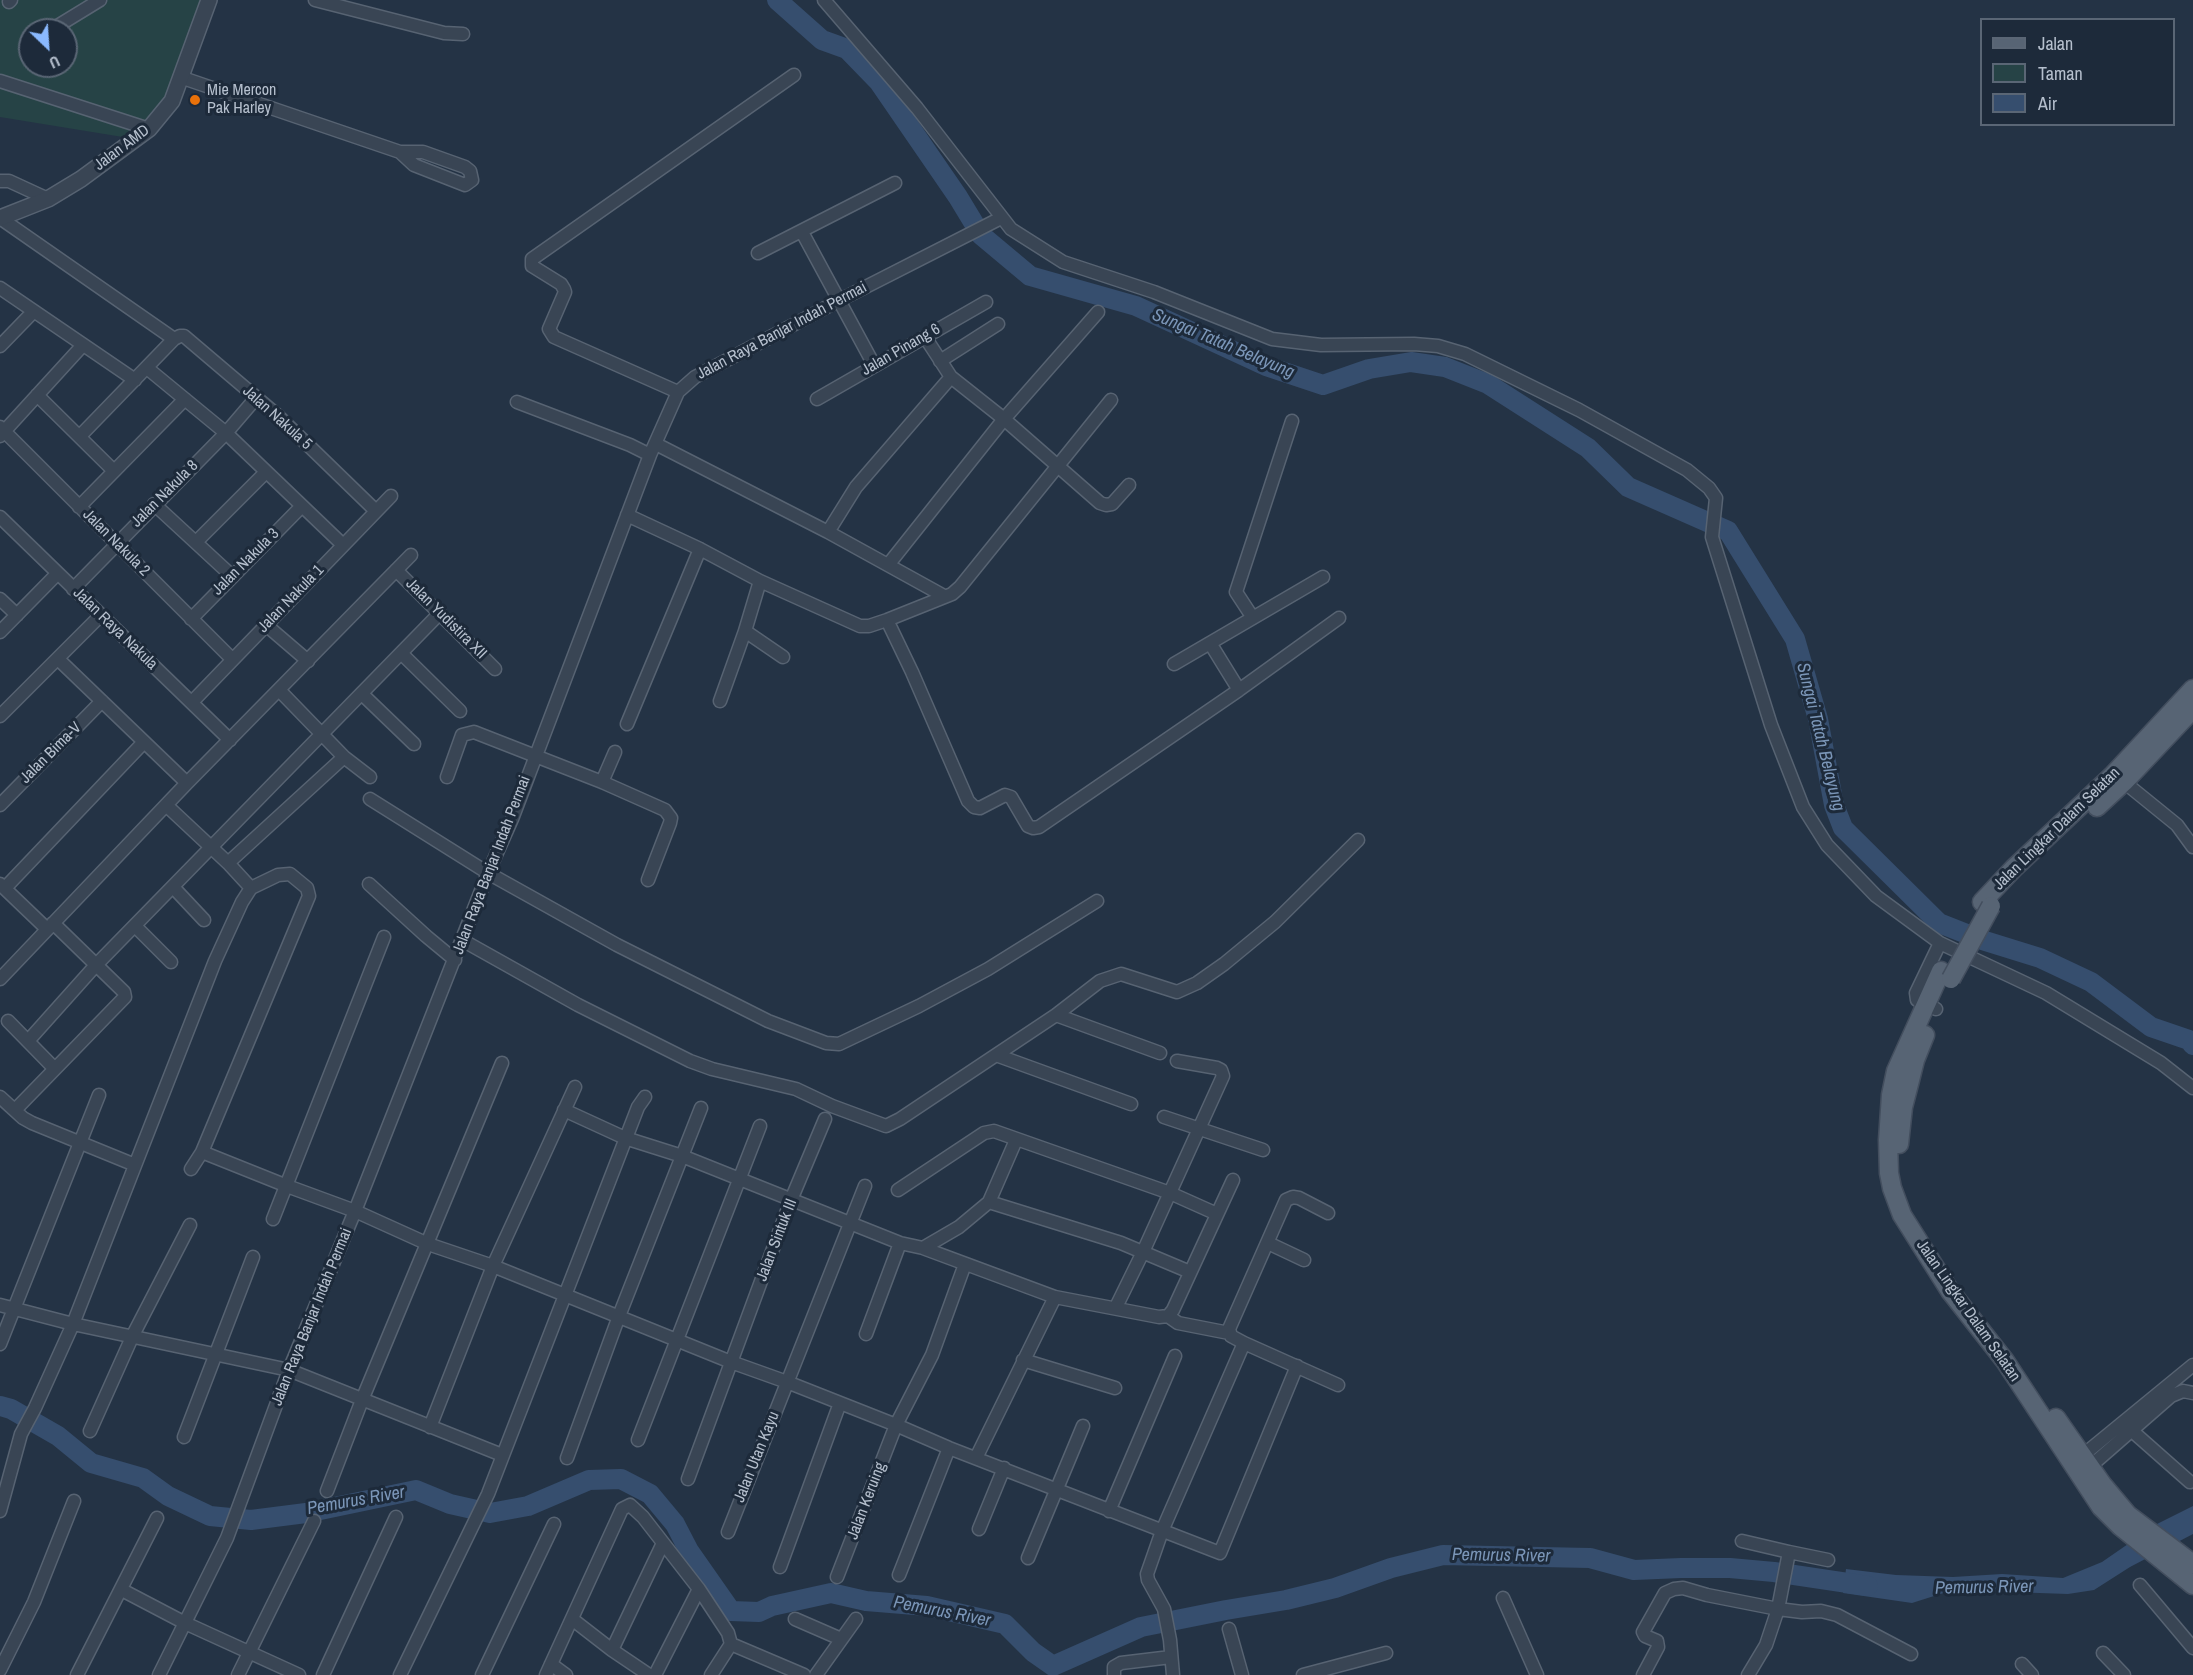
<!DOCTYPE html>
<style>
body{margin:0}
#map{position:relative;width:2193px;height:1675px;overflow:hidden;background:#243345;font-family:"Archivo Narrow",sans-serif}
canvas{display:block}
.legend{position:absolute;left:1980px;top:18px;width:195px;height:108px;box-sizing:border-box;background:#1d2a3a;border:2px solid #5a6675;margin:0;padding:8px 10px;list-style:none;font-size:18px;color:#b6c0ce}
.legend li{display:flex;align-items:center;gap:12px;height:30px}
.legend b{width:30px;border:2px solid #5a6675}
.north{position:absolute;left:18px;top:18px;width:60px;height:60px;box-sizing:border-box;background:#1d2a3a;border:2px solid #5a6675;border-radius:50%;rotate:155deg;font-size:16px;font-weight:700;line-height:24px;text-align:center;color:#b6c0ce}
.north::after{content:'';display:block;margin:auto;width:21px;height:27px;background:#8ab9ff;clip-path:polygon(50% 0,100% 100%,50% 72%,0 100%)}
</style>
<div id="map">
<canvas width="2193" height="1675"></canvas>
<ul class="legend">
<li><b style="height:8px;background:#576474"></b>Jalan</li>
<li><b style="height:16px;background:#264346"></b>Taman</li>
<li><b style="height:16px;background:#364e6e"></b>Air</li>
</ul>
<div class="north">U</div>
</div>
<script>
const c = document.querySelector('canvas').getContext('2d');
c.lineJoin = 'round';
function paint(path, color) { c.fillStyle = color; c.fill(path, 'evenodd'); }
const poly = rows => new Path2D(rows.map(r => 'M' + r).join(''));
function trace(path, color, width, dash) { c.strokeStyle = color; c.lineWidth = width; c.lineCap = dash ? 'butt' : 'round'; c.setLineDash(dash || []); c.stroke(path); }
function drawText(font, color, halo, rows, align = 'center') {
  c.font = font + ' "Archivo Narrow",sans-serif'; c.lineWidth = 6; c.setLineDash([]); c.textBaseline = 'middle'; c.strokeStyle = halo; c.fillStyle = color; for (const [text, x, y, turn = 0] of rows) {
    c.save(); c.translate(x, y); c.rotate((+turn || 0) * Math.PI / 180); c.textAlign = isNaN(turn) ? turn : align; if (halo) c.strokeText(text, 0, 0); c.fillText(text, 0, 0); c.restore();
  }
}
paint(poly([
 [0,0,202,0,160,115,129,138,0,117],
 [30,30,66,30,66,66,30,66]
]), '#264346');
paint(poly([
 [2193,1506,2193,1534,2130,1567,2094,1590,2068,1594,1953,1590,1912,1603,1843,1593,1846,1569,1896,1575,1953,1577,2002,1574,2063,1578,2102,1562,2157,1524]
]), '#364e6e');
trace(poly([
 [777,0,822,40,847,49,879,82,958,197,981,235,1030,276,1136,306,1266,366,1323,385,1369,369,1411,362,1445,367,1488,384,1588,448,1628,487,1728,531,1795,639,1818,719,1834,805,1843,828,1939,923,1982,940,2040,958,2091,982,2151,1027,2189,1040,2193,1045],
 [0,1406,11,1409,58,1436,91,1463,143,1478,168,1496,210,1516,251,1520,306,1513,416,1490,450,1504,490,1513,528,1506,589,1480,621,1479,650,1494,675,1524,689,1551,731,1611,759,1612,772,1606,831,1593,866,1601,927,1606,1005,1624,1033,1652,1053,1666,1141,1627,1226,1610,1286,1600,1335,1588,1391,1568,1443,1555,1590,1558,1634,1570,1681,1568,1730,1568,1774,1572,1868,1586]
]), '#364e6e', 20);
const minor = poly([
 [315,0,444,33,463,34],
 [824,0,917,108,1011,229,1063,262,1154,292,1272,339,1321,345,1414,344,1438,346,1465,354,1579,410,1687,470,1709,488,1716,498,1712,537,1771,725,1803,807,1827,845,1876,896,1940,943,2046,993,2161,1063,2193,1088],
 [9,2,11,0],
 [51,30,100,0],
 [180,77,400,152,423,152,465,167,470,171,472,180,465,185,414,165,400,152],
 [0,81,149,129],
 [0,181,9,181,48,199],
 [0,218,174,339],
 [802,232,874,365],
 [758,253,895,183],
 [0,288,135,380],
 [925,337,951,377,1004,419,1100,503,1106,505,1112,504,1129,485],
 [0,346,34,311],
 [940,361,998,324],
 [147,368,226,433,343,545],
 [678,392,554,337,549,329,565,292,564,289,561,284,532,266,532,259,794,75],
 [37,395,114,471],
 [817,399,986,302],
 [517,402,630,445,650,455],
 [0,427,232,659],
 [0,436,83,345],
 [80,436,174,339,180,336,184,336,277,415,376,511],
 [656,444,828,532,944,596],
 [154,504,232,576],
 [79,507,185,399],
 [627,515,700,549,760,581,745,631,720,701],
 [0,517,230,740],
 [828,532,856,487,951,377],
 [196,542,266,472],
 [888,565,1004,419,1098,312],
 [396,570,495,669],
 [760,581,860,626,869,626,887,620,952,594,960,587,1111,400],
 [73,589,226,433,256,398],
 [0,599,17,615],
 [1253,618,1236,592,1292,421],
 [191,619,301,507],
 [887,620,912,672,968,801,974,807,980,808,1005,795,1011,797,1028,826,1033,828,1039,827,1239,690,1339,618],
 [266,625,308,661],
 [745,631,783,657],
 [0,632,57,574],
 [1210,643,1239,690],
 [402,654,460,711],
 [58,659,187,783],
 [1174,664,1323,577],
 [279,690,344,757,370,777],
 [362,694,414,744],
 [192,702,391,496],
 [0,716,101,615],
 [627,724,700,549],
 [447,777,462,735,474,732,602,782,665,810,671,818,670,823,648,880],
 [602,782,615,752],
 [2124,782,2177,825,2193,847],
 [370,799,488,873,617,945,768,1021,826,1043,839,1044,919,1006,988,969,1097,901],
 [0,805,102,701],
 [166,805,228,863,251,888],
 [228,863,344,757],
 [0,884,47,929],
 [369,884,426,936,455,960],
 [173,887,204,920],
 [5,888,144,742],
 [135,926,171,962],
 [462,940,578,1005,690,1061,712,1069,796,1089,832,1106,886,1126,900,1119,1056,1015,1100,981,1121,974,1177,992,1197,983,1224,964,1275,922,1358,840],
 [0,979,187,783,411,555],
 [1936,1009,1917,1000,1916,993,1940,943],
 [1056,1015,1160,1053],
 [8,1021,54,1068],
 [28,1041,96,965,440,613],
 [996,1055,1131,1104],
 [0,1097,23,1118,32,1123,135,1165],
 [15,1110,125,997,124,992,53,923],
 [564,1110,625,1138,682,1156,900,1243,923,1248,1055,1297,1159,1317,1168,1316,1178,1323,1229,1333],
 [1164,1117,1263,1150],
 [202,1152,287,1186,355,1211,428,1244,493,1266,731,1362,787,1382,896,1425,949,1448,1220,1553,1297,1366],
 [898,1190,984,1133,994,1131,1170,1193,1217,1214],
 [989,1202,1121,1243,1190,1272],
 [1328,1213,1299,1198,1293,1197,1286,1200,1229,1329,1231,1336,1244,1343,1338,1385],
 [273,1219,384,937],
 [1268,1243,1304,1260],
 [923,1248,959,1227,989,1202,1016,1140],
 [0,1305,73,1324,289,1370,502,1455],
 [1116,1307,1143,1252,1223,1076,1221,1070,1217,1068,1177,1061],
 [1168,1316,1173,1310,1233,1180],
 [866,1334,900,1243],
 [0,1344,99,1095],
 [1023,1360,1115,1388],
 [430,1427,493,1266,575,1087],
 [2131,1430,2190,1482],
 [90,1431,133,1335,190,1225],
 [184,1437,253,1257],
 [638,1440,760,1126],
 [2082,1456,2193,1365],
 [567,1458,619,1316,701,1108],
 [976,1458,1055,1297],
 [2085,1471,2171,1396,2183,1391,2193,1393],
 [688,1479,791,1200,825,1119],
 [327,1491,362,1400,502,1063],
 [0,1511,21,1434,35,1408,73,1324,215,961,242,902,251,888,278,875,290,874,307,888,309,896,202,1152,191,1169],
 [1109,1511,1175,1356],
 [979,1529,1004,1468],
 [728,1532,865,1186],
 [1742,1541,1789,1552],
 [1028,1558,1083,1426],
 [780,1567,840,1403],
 [899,1575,949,1448],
 [837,1577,896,1425,932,1355,965,1264],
 [2140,1585,2193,1648],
 [122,1590,185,1623,299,1675],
 [1503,1598,1537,1675],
 [572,1619,612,1650,649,1675],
 [795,1619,841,1639],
 [1229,1629,1242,1675],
 [731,1644,804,1675],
 [612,1650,663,1543],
 [2103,1653,2124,1675],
 [551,1664,566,1675],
 [2022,1664,2032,1675],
 [0,1670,34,1602,74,1501],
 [77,1675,157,1518],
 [159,1675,227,1538,289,1370,355,1211,488,873,512,819,650,455,678,392,695,377,840,300,1001,218],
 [238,1675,314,1521],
 [323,1675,396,1517],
 [400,1675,488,1494,638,1107,645,1097],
 [482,1675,554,1524],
 [546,1675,622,1509,630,1505,643,1517,699,1589,728,1633,731,1644,711,1675],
 [655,1675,699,1589],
 [816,1675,856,1619],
 [1114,1675,1114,1667,1121,1663,1171,1657],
 [1173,1675,1170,1640,1164,1609,1148,1580,1147,1574,1162,1531,1244,1343],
 [1303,1675,1386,1653],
 [1643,1675,1658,1647,1657,1641,1645,1636,1643,1632,1665,1593,1674,1589,1683,1588,1707,1595,1778,1609,1789,1552,1828,1560],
 [1748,1675,1766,1645,1778,1609,1802,1612,1821,1611,1837,1615,1911,1654]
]);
const tertiary = poly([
 [0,218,48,199,81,179,149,129,172,101,209,0]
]);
const primary = poly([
 [2097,807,2124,782,2193,709],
 [1982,902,2014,868,2113,775,2193,689],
 [1941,971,1896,1071,1891,1095,1888,1140,1889,1173,1892,1188,1902,1215,1950,1291,2005,1361,2101,1507,2120,1526,2193,1585],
 [1899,1144,1903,1107,1910,1080,1915,1060,1925,1035],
 [2056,1418,2102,1484,2128,1515,2193,1564]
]);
trace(minor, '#576372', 15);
trace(tertiary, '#576372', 18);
trace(primary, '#434e5e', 21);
trace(minor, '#394554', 12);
trace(tertiary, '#394554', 15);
trace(primary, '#576474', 18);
const primaryBridge = poly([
 [1951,979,1991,906]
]);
trace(primaryBridge, '#434e5e', 21, []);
trace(primaryBridge, '#576474', 18);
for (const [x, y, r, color] of [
 [195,100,6,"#e8710a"]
]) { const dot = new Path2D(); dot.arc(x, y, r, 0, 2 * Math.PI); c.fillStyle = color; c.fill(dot); trace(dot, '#1d2a3a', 2); }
drawText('16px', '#b6c0ce', '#1d2a3a', [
 ["Mie Mercon",207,91],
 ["Pak Harley",207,109]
], 'left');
drawText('16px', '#b6c0ce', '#1d2a3a', [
 ["Jalan AMD",122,148,-37],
 ["Jalan Raya Banjar Indah Permai",782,331,-28],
 ["Jalan Pinang 6",901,350,-30],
 ["Jalan Nakula 5",277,418,42],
 ["Jalan Nakula 8",165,494,-45],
 ["Jalan Nakula 2",116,543,45],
 ["Jalan Nakula 3",246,562,-45],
 ["Jalan Nakula 1",291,599,-46],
 ["Jalan Yudistira XII",446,619,45],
 ["Jalan Raya Nakula",115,629,44],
 ["Jalan Bima-V",51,753,-45],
 ["Jalan Lingkar Dalam Selatan",2057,829,-44],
 ["Jalan Raya Banjar Indah Permai",492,865,-69],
 ["Jalan Sintuk III",777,1240,-69],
 ["Jalan Lingkar Dalam Selatan",1968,1311,55],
 ["Jalan Raya Banjar Indah Permai",312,1317,-68],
 ["Jalan Utan Kayu",757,1457,-68],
 ["Jalan Keruing",867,1501,-69]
]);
drawText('italic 18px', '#7b96b8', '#1d2a3a', [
 ["Sungai Tatah Belayung",1223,344,23],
 ["Sungai Tatah Belayung",1820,737,76],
 ["Pemurus River",356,1501,-10],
 ["Pemurus River",1501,1556,1],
 ["Pemurus River",1984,1588,-1],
 ["Pemurus River",942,1612,11]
]);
</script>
